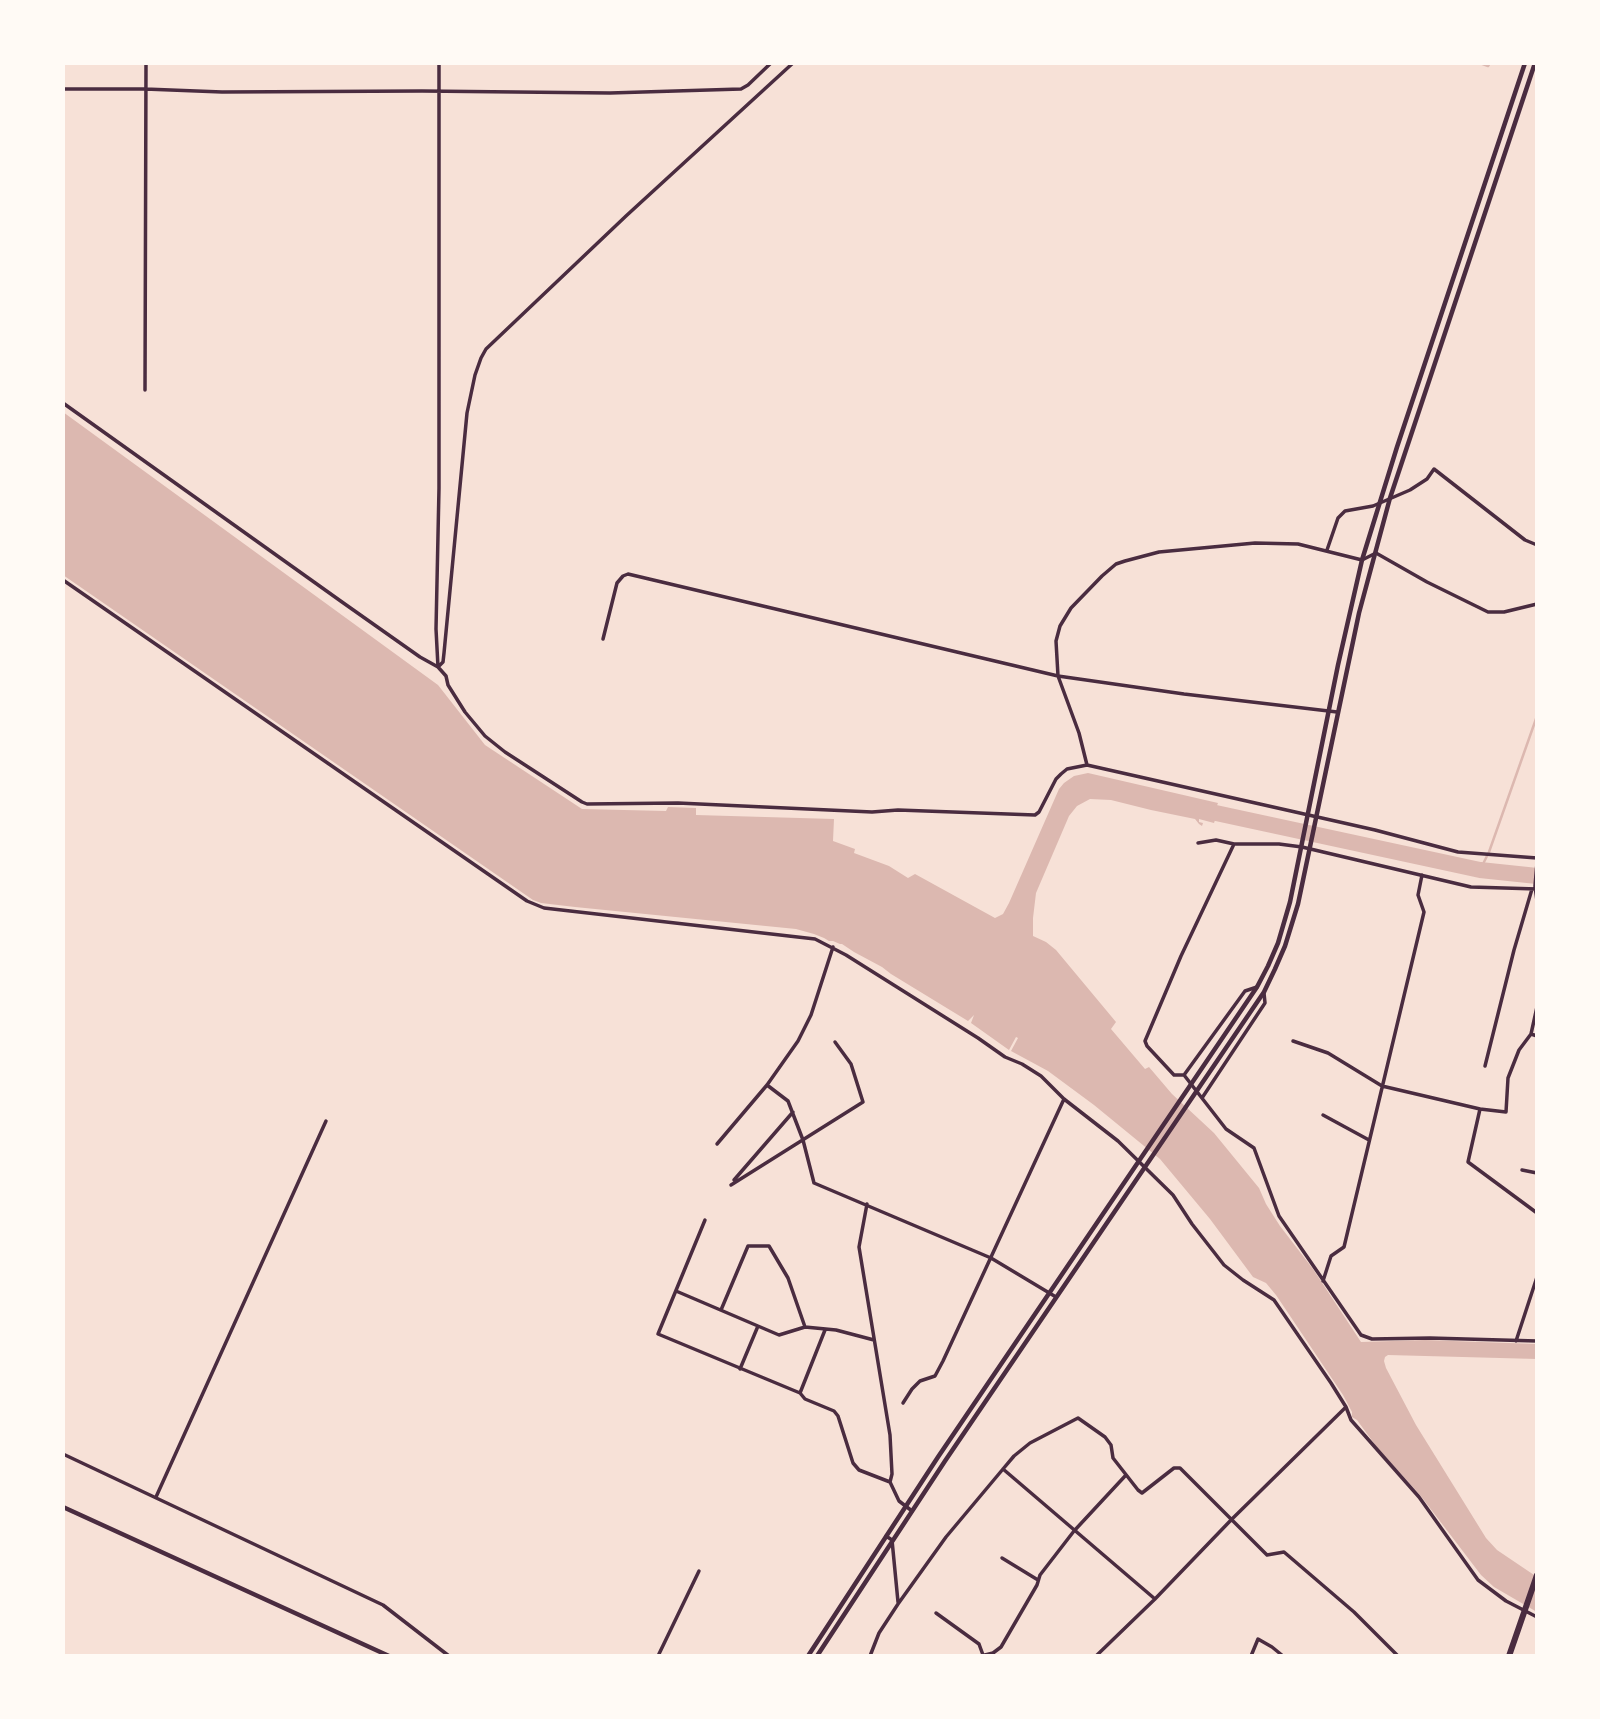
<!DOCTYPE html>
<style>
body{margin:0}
#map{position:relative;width:1600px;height:1719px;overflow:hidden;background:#f7e1d7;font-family:"Space Grotesk",sans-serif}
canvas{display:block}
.frame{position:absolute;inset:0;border:65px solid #fffaf5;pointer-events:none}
</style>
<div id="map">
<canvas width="1600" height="1719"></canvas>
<div class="frame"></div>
</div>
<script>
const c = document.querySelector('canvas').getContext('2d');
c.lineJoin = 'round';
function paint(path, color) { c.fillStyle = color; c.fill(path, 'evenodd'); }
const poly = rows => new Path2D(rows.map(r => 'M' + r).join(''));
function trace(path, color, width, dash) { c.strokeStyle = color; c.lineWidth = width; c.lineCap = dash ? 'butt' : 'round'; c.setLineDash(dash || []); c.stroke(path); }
paint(poly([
 [63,412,438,685,485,745,582,809,666,811,668,807,696,808,696,815,834,819,833,841,855,849,854,853,889,866,908,878,915,874,995,918,1003,914,1009,903,1059,789,1064,783,1074,776,1088,773,1218,803,1216,808,1222,810,1219,821,1215,820,1214,823,1199,819,1199,822,1203,823,1202,826,1199,824,1195,819,1151,810,1111,800,1090,799,1077,806,1069,816,1036,893,1033,918,1033,936,1046,942,1056,950,1116,1022,1111,1029,1145,1069,1149,1067,1172,1094,1214,1133,1259,1188,1266,1204,1280,1226,1313,1269,1361,1342,1425,1340,1537,1344,1537,1359,1388,1355,1385,1357,1384,1361,1386,1368,1416,1425,1486,1538,1497,1550,1537,1577,1537,1612,1494,1587,1481,1575,1420,1495,1376,1446,1357,1420,1352,1417,1352,1412,1343,1395,1276,1295,1266,1283,1253,1277,1210,1219,1160,1159,1094,1105,1048,1071,1011,1051,1018,1038,1016,1037,1009,1050,971,1023,974,1015,968,1021,891,974,882,967,854,952,842,944,840,944,833,941,829,941,824,938,814,934,796,929,575,907,541,903,533,900,63,575]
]), '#dcb8b0');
trace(poly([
 [1480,63,1488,66,1490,63],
 [1480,870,1489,852,1537,716]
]), '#dcb8b0', 2.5);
trace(poly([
 [1202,810,1480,870,1537,876]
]), '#dcb8b0', 16);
trace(poly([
 [63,89,145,89,222,92,422,91,610,93,741,89,748,85,771,63],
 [145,390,146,63],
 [63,403,342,602,420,657,438,667,446,676,448,685,465,712,485,736,505,752,582,802,587,804,678,803,872,812,898,810,1035,815,1039,812,1056,779,1061,774,1067,769,1087,765,1375,830,1458,852,1537,858],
 [1327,550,1338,518,1345,511,1373,506,1410,490,1427,479,1434,469,1525,540,1537,545],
 [63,580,527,901,544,908,815,939,846,955,978,1038,1005,1057,1022,1064,1041,1076,1064,1099,1118,1141,1173,1195,1192,1224,1224,1265,1243,1280,1274,1300,1331,1383,1346,1407,1351,1420,1419,1497,1478,1580,1506,1601,1537,1617],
 [603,639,617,583,623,576,628,574,1058,676,1184,694,1337,712],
 [438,667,443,662,444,653,467,413,475,375,481,358,486,349,626,216,793,63],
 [438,667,436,629,439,488,439,63],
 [1087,765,1079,733,1058,676,1056,641,1060,626,1071,608,1102,576,1116,564,1125,561,1159,552,1255,543,1298,544,1362,560,1376,553,1427,582,1488,612,1504,612,1537,604],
 [1198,843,1216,840,1234,844,1279,844,1302,847,1471,887,1537,889],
 [1234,844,1181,956,1145,1041,1147,1046,1174,1075,1184,1075,1226,1129,1254,1148,1279,1216,1361,1335,1372,1339,1430,1338,1537,1341],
 [1537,863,1535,886,1537,901],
 [1537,1007,1531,1034,1537,1036],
 [1531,1034,1519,1050,1508,1078,1506,1112,1480,1109,1468,1162,1537,1213],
 [1293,1041,1328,1053,1382,1086,1480,1109],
 [1485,1066,1514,950,1532,889],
 [1184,1075,1245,991,1257,987],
 [767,1085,788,1101,803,1140,814,1183,991,1258,1056,1297],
 [1202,1098,1265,1003,1264,993],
 [1323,1115,1369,1140],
 [717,1144,767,1085,798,1041,811,1015,833,947],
 [1522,1170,1537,1173],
 [734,1180,793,1112],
 [731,1185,863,1102,851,1064,835,1042],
 [867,1204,859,1247,890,1435,892,1474,890,1482,899,1501,912,1511],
 [705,1220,658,1334,800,1393,805,1399,834,1411,838,1416,853,1463,859,1470,890,1482],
 [1323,1281,1331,1256,1344,1247,1424,912,1418,895,1422,875],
 [676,1291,779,1335,805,1327,836,1330,874,1340],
 [721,1310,748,1246,769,1246,788,1278,805,1327],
 [1516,1341,1537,1277],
 [740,1369,758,1326],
 [800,1393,825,1330],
 [903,1403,912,1389,920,1381,935,1376,943,1361,1064,1099],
 [63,1454,383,1605,449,1656],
 [1003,1469,1155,1599],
 [156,1497,326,1121],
 [886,1536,892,1540,898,1602],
 [1002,1558,1038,1580],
 [936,1613,979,1644,983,1655],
 [658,1656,699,1571],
 [870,1656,879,1633,898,1604,946,1537,1003,1469,1014,1456,1030,1443,1078,1418,1105,1437,1111,1445,1113,1458,1138,1490,1142,1493,1174,1468,1180,1468,1267,1555,1284,1552,1354,1612,1398,1656],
 [981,1656,993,1653,1001,1647,1037,1585,1040,1575,1074,1531,1126,1475],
 [1096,1656,1155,1599,1232,1519,1346,1407],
 [1251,1656,1258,1639,1272,1647,1283,1656]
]), '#4a2c40', 3.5);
trace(poly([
 [63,1507,389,1656],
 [808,1656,938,1457,1257,987,1268,966,1278,943,1290,902,1338,665,1362,560,1397,447,1525,63],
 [817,1656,945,1461,1264,992,1275,969,1285,946,1298,904,1359,613,1390,498,1535,63]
]), '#4a2c40', 4.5);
trace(poly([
 [1509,1656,1537,1575]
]), '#4a2c40', 6);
</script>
